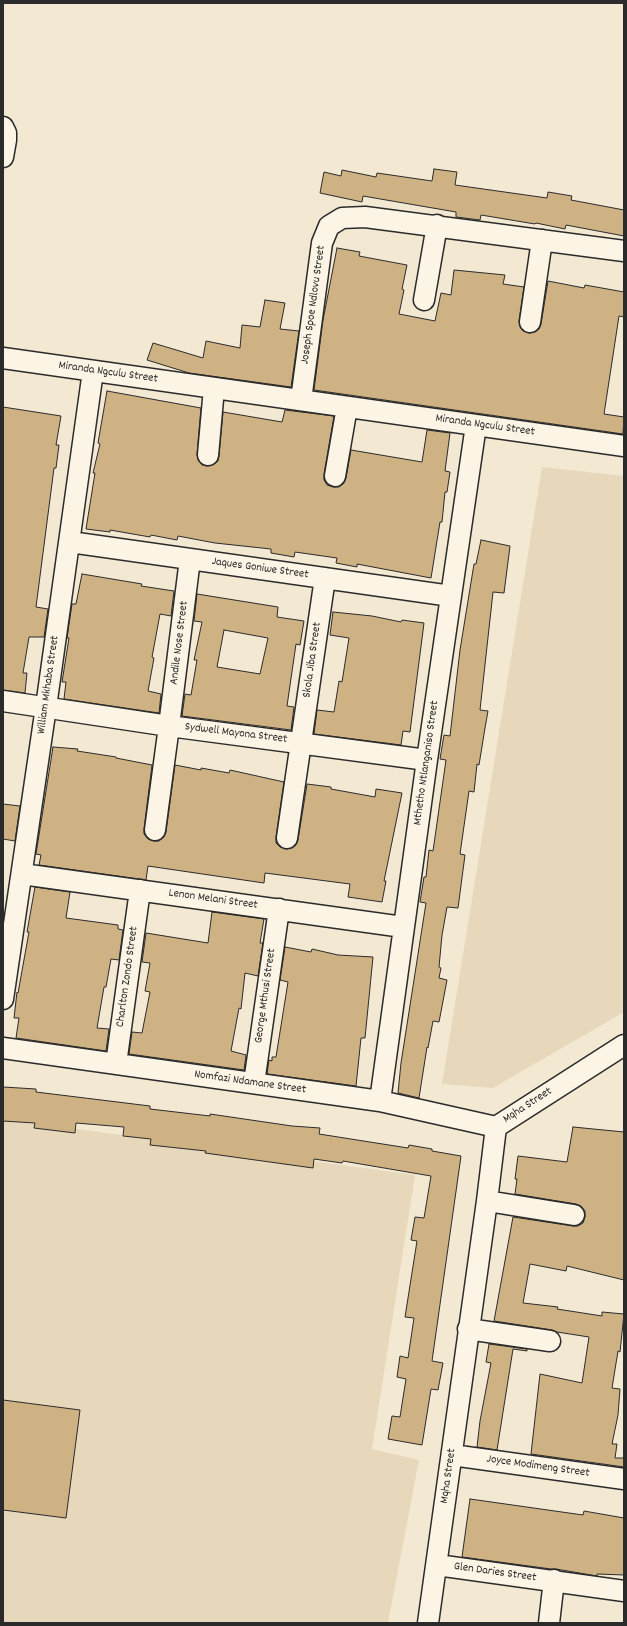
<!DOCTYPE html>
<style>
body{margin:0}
#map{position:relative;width:627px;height:1626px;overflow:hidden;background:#f3e8d2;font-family:Dekko,sans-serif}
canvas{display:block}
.frame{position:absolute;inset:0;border:4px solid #2b2b2b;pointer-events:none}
</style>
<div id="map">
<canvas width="627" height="1626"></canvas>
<div class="frame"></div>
</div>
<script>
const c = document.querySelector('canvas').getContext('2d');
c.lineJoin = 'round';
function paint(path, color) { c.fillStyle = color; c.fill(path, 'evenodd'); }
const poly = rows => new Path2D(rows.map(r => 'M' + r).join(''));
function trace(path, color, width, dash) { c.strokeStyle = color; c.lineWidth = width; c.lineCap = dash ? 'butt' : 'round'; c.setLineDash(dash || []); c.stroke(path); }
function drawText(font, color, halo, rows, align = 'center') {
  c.font = font + ' Dekko,sans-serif'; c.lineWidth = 3.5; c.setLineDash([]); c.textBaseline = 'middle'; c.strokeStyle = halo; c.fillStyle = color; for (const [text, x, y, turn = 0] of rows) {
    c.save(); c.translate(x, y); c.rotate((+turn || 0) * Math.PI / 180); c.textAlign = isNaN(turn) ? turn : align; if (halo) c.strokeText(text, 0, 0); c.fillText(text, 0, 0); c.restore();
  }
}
paint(poly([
 [542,467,624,476,624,1012,493,1088,442,1084],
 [3,1119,415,1175,372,1449,419,1460,388,1623,3,1623]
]), '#e8d8bb');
const building = poly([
 [434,169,457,172,455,185,547,198,548,192,572,196,571,200,624,210,624,236,566,225,565,229,536,223,535,224,481,215,480,220,456,217,456,212,363,196,362,202,320,193,324,172,341,176,342,170,376,177,377,173,432,181,434,169],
 [337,248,360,252,359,256,407,265,402,289,404,290,399,314,435,321,441,293,451,295,454,270,505,275,503,284,524,287,519,321,520,327,523,331,529,333,535,332,539,329,541,324,548,281,584,288,585,285,624,292,624,317,619,316,604,414,624,417,623,434,314,390,323,320,337,248],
 [265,300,285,303,280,329,299,331,291,387,189,373,147,360,153,343,203,358,206,341,240,348,242,325,260,327,265,300],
 [107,391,201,408,197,454,198,460,202,465,207,466,213,465,218,461,219,456,223,412,282,422,285,410,334,416,324,474,324,480,327,485,333,487,339,487,344,483,346,478,351,450,422,462,427,430,450,433,445,471,450,472,447,492,445,492,442,522,440,522,431,578,357,564,357,567,336,563,337,558,295,552,294,557,271,553,271,549,215,543,178,536,177,540,151,535,150,537,110,530,110,532,86,529,95,473,93,473,100,444,98,443,107,391],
 [3,407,61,416,56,445,59,445,56,468,54,468,36,607,48,609,44,637,29,637,23,673,27,673,25,693,3,690,3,407],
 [481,540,510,546,504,593,493,592,480,710,488,711,485,728,479,765,477,764,474,792,469,791,460,854,465,855,458,908,447,907,442,935,439,967,441,968,439,978,447,980,439,1022,433,1021,428,1048,427,1047,419,1098,398,1093,401,1063,426,903,420,902,424,877,426,877,429,850,433,851,446,760,440,759,444,735,450,736,460,650,474,564,476,564,481,540],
 [82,574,142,584,141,586,174,591,171,616,160,614,152,657,154,658,148,691,161,694,159,713,64,699,66,682,62,682,69,638,67,638,72,604,76,604,82,574],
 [197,594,278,607,277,617,304,621,300,645,296,644,287,706,294,707,291,730,182,716,185,694,191,695,197,660,194,660,202,622,194,621,197,594],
 [224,630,268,638,260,674,217,667,224,630],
 [333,612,372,616,401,622,402,620,424,623,410,732,403,731,401,745,314,734,317,710,334,712,339,681,342,682,349,638,330,635,333,612],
 [53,747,78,749,77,751,116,757,116,758,152,765,144,829,144,834,148,839,154,841,159,841,164,837,166,832,175,765,201,770,201,768,229,773,230,770,284,782,276,837,276,843,280,847,286,849,292,848,296,845,298,840,307,784,331,787,331,789,375,797,376,789,402,793,384,881,386,881,382,902,348,897,350,884,265,873,264,883,148,866,146,880,39,865,41,855,36,854,53,747],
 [3,804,20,806,15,841,3,839,3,804],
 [35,887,70,892,66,918,118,925,118,929,123,930,119,960,111,959,106,987,104,987,97,1028,109,1029,106,1051,16,1038,19,1018,14,1018,17,992,18,993,29,932,27,932,35,887],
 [212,912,264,919,260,943,263,943,258,976,245,973,241,1009,239,1008,231,1051,246,1055,244,1070,129,1054,132,1032,142,1033,150,992,145,991,150,963,142,962,146,933,208,943,212,912],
 [285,947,311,952,312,949,338,955,373,957,365,1038,361,1038,356,1086,267,1074,269,1060,272,1061,272,1057,276,1057,288,982,280,980,285,947],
 [3,1087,36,1089,36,1092,150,1106,150,1109,210,1116,210,1114,292,1126,320,1128,319,1134,408,1148,409,1145,432,1149,432,1151,461,1156,432,1361,443,1363,438,1390,431,1389,422,1445,388,1439,392,1416,400,1417,406,1379,397,1377,400,1356,408,1358,414,1318,405,1317,417,1241,411,1240,415,1217,424,1218,431,1176,343,1161,342,1163,314,1159,313,1168,205,1153,206,1151,150,1145,151,1139,123,1136,124,1127,76,1123,75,1133,34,1128,35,1123,3,1121,3,1087],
 [573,1127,624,1132,624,1280,567,1266,566,1271,530,1264,523,1303,558,1307,557,1309,602,1316,602,1312,624,1314,620,1352,618,1351,612,1388,620,1389,618,1415,612,1444,617,1444,615,1458,624,1458,624,1467,531,1454,540,1374,582,1383,589,1337,557,1332,552,1330,494,1321,513,1217,573,1226,578,1226,583,1223,585,1217,585,1211,581,1206,576,1204,515,1194,517,1179,515,1179,518,1156,567,1162,573,1127],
 [489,1344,527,1349,527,1351,513,1349,497,1450,477,1447,480,1421,491,1363,486,1362,489,1344],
 [3,1400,80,1410,66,1518,3,1510,3,1400],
 [470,1499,583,1515,584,1511,624,1518,624,1575,597,1574,597,1576,556,1569,551,1569,462,1557,470,1499]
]);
paint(building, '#ceb284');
trace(building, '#2b2b2b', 1);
const minor = poly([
 [3,127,6,133,6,140,3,157],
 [424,300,437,225],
 [530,322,542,240],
 [3,358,624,446],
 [301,400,322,243,329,226,342,218,365,217,624,251],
 [208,455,214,388],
 [335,476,347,407],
 [70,542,451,596],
 [3,701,169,726,427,760],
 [155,830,169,726,190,559],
 [287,838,325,578],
 [22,874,403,927],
 [3,999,46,707,93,371],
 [3,1048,380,1101,496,1127],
 [116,1064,140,890],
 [254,1083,279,909],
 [380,1101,427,760,476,425],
 [496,1127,624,1045],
 [487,1201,574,1215],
 [468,1329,550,1341],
 [452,1455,624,1479],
 [437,1565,624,1591],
 [428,1623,487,1201,496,1127],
 [549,1623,554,1580]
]);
trace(minor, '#2b2b2b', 23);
trace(minor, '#fcf5e5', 20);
drawText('12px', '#2b2b2b', '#fcf5e5', [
 ["Joseph Spoe Ndlovu Street",314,305,-82],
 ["Miranda Ngculu Street",108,373,8],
 ["Miranda Ngculu Street",485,426,8],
 ["Jaques Goniwe Street",260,569,8],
 ["Andile Nose Street",180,643,-83],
 ["Skola Jiba Street",313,660,-82],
 ["William Mkhaba Street",49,685,-82],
 ["Sydwell Mayona Street",236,734,7],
 ["Mthetho Ntlanganiso Street",427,763,-82],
 ["Lenon Melani Street",213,900,8],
 ["Charlton Zondo Street",128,977,-82],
 ["George Mthusi Street",266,996,-82],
 ["Nomfazi Ndamane Street",250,1083,8],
 ["Mqha Street",528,1106,-33],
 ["Joyce Modimeng Street",538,1467,8],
 ["Mqha Street",449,1476,-82],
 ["Glen Daries Street",495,1573,8]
]);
</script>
